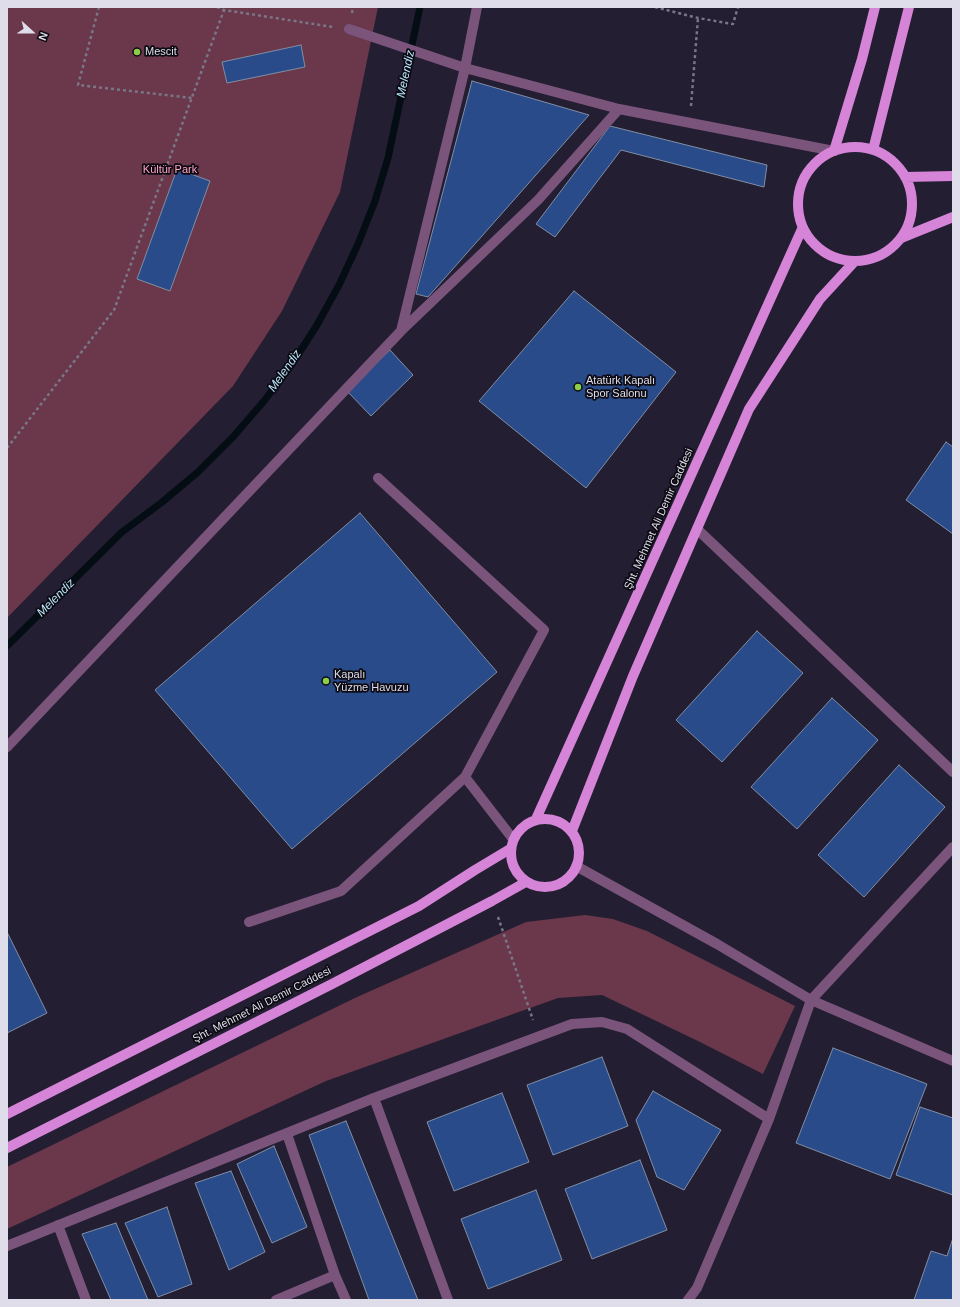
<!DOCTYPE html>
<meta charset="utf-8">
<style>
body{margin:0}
#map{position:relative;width:960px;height:1307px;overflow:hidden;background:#231e32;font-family:Helvetica,sans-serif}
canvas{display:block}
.frame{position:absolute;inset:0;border:8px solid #dfddea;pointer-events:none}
.north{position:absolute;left:12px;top:12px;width:40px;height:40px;-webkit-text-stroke:3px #0c0a12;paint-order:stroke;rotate:111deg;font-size:11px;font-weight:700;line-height:16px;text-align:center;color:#dfddea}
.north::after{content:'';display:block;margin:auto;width:14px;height:18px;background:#dfddea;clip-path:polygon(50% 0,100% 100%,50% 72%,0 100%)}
</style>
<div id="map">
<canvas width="960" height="1307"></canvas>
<div class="frame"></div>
<div class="north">N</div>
</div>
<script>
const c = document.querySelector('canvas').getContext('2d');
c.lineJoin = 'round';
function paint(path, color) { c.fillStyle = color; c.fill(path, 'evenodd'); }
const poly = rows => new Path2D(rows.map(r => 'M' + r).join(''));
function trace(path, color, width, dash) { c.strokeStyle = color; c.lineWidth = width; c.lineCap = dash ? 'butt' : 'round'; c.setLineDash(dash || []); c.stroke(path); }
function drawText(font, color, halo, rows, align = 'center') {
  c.font = font + ' Helvetica,sans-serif'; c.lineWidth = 3.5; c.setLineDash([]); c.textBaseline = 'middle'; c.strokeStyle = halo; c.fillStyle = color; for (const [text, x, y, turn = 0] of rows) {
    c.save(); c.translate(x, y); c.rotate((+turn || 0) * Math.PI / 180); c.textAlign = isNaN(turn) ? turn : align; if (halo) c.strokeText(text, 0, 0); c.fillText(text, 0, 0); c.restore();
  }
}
paint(poly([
 [7,7,378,7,340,192,282,311,233,386,7,618],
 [585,915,613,919,647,931,795,1006,763,1074,698,1041,602,995,558,998,326,1081,7,1229,7,1167,357,997,526,922]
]), '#6a384a');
trace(poly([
 [7,646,122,532,161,503,198,472,233,437,264,401,292,364,317,325,339,285,358,244,375,201,388,158,420,7]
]), '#030d13', 7);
const building = poly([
 [301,45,305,67,227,83,222,62,301,45],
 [472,81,589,115,428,297,416,294,472,81],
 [610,126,767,165,764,187,621,150,555,237,536,224,610,126],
 [177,169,210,181,170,291,137,279,177,169],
 [574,291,676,372,586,488,479,401,574,291],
 [390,350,413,375,371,416,347,391,390,350],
 [946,442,953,447,953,534,906,500,946,442],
 [360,513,497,672,292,849,155,690,360,513],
 [757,631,803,673,722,762,676,720,757,631],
 [832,698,878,740,797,829,751,787,832,698],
 [899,765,945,807,864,897,818,855,899,765],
 [7,932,47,1013,7,1033,7,932],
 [833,1048,927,1084,890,1179,796,1143,833,1048],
 [602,1057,628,1126,553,1155,527,1085,602,1057],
 [653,1091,721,1130,684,1190,657,1177,636,1120,653,1091],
 [502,1093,529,1162,454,1191,427,1122,502,1093],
 [920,1107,953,1118,953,1195,896,1175,920,1107],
 [346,1121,418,1300,369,1300,309,1135,346,1121],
 [274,1146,307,1227,272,1243,237,1164,274,1146],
 [640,1160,667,1230,592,1259,565,1189,640,1160],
 [231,1171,265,1252,229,1270,195,1183,231,1171],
 [536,1190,562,1260,488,1289,461,1219,536,1190],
 [167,1207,192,1284,158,1297,125,1223,167,1207],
 [116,1223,148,1300,111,1300,82,1234,116,1223],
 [953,1238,953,1300,914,1300,931,1251,947,1256,953,1238]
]);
paint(building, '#294b8a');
trace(building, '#818ea4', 1);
trace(poly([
 [99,7,78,85,192,98],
 [217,7,224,10,333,27],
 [655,7,698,18,733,24,738,7],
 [352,13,353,7],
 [691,106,698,18],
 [7,448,114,310,224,10],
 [498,917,533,1020]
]), '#7a7687', 2.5, [3, 3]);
trace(poly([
 [349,29,465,68,477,7],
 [401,331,465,68,619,109,834,151],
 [697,529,953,772],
 [7,747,401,331,538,200,619,109],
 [465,777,513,839],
 [576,866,717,944,811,1000,953,1061],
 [249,922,341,891,465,777,544,630,378,478],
 [374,1098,448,1300],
 [58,1225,86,1300],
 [7,1246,374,1098,572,1024,602,1022,627,1029,769,1119],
 [335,1275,346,1300],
 [276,1300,335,1275,287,1134],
 [688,1300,697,1288,769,1119,811,1000,953,847]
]), '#7b547c', 10);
trace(poly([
 '798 204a57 57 0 1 1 114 0a57 57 0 1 1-114 0Z',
 [873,150,909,7],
 [834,151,862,59,875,7],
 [905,177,953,176],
 [901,238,953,217],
 '511 853a34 34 0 1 1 68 0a34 34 0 1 1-68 0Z',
 [536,819,802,229],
 [572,831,633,676,749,409,820,299,854,262],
 [7,1114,419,906,475,870,510,849],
 [7,1148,332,984,492,901,526,882]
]), '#d584d7', 10);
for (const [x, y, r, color] of [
 [137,52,4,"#8bce47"],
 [578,387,4,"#8bce47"],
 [326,681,4,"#8bce47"]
]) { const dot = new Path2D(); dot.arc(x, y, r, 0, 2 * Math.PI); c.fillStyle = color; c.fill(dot); trace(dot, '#0c0a12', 1.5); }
drawText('11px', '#dfddea', '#0c0a12', [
 ["Mescit",145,52],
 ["Atatürk Kapalı",586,381],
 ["Spor Salonu",586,394],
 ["Kapalı",334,675],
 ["Yüzme Havuzu",334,688]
], 'left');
drawText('11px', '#ffa4c2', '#0c0a12', [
 ["Kültür Park",170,170]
]);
drawText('11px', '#dfddea', '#0c0a12', [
 ["Şht. Mehmet Ali Demir Caddesi",659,519,-66],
 ["Şht. Mehmet Ali Demir Caddesi",262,1005,-27]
]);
drawText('italic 12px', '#b9e7fd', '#0c0a12', [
 ["Melendiz",406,74,-78],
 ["Melendiz",285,371,-55],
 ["Melendiz",56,598,-45]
]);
</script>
